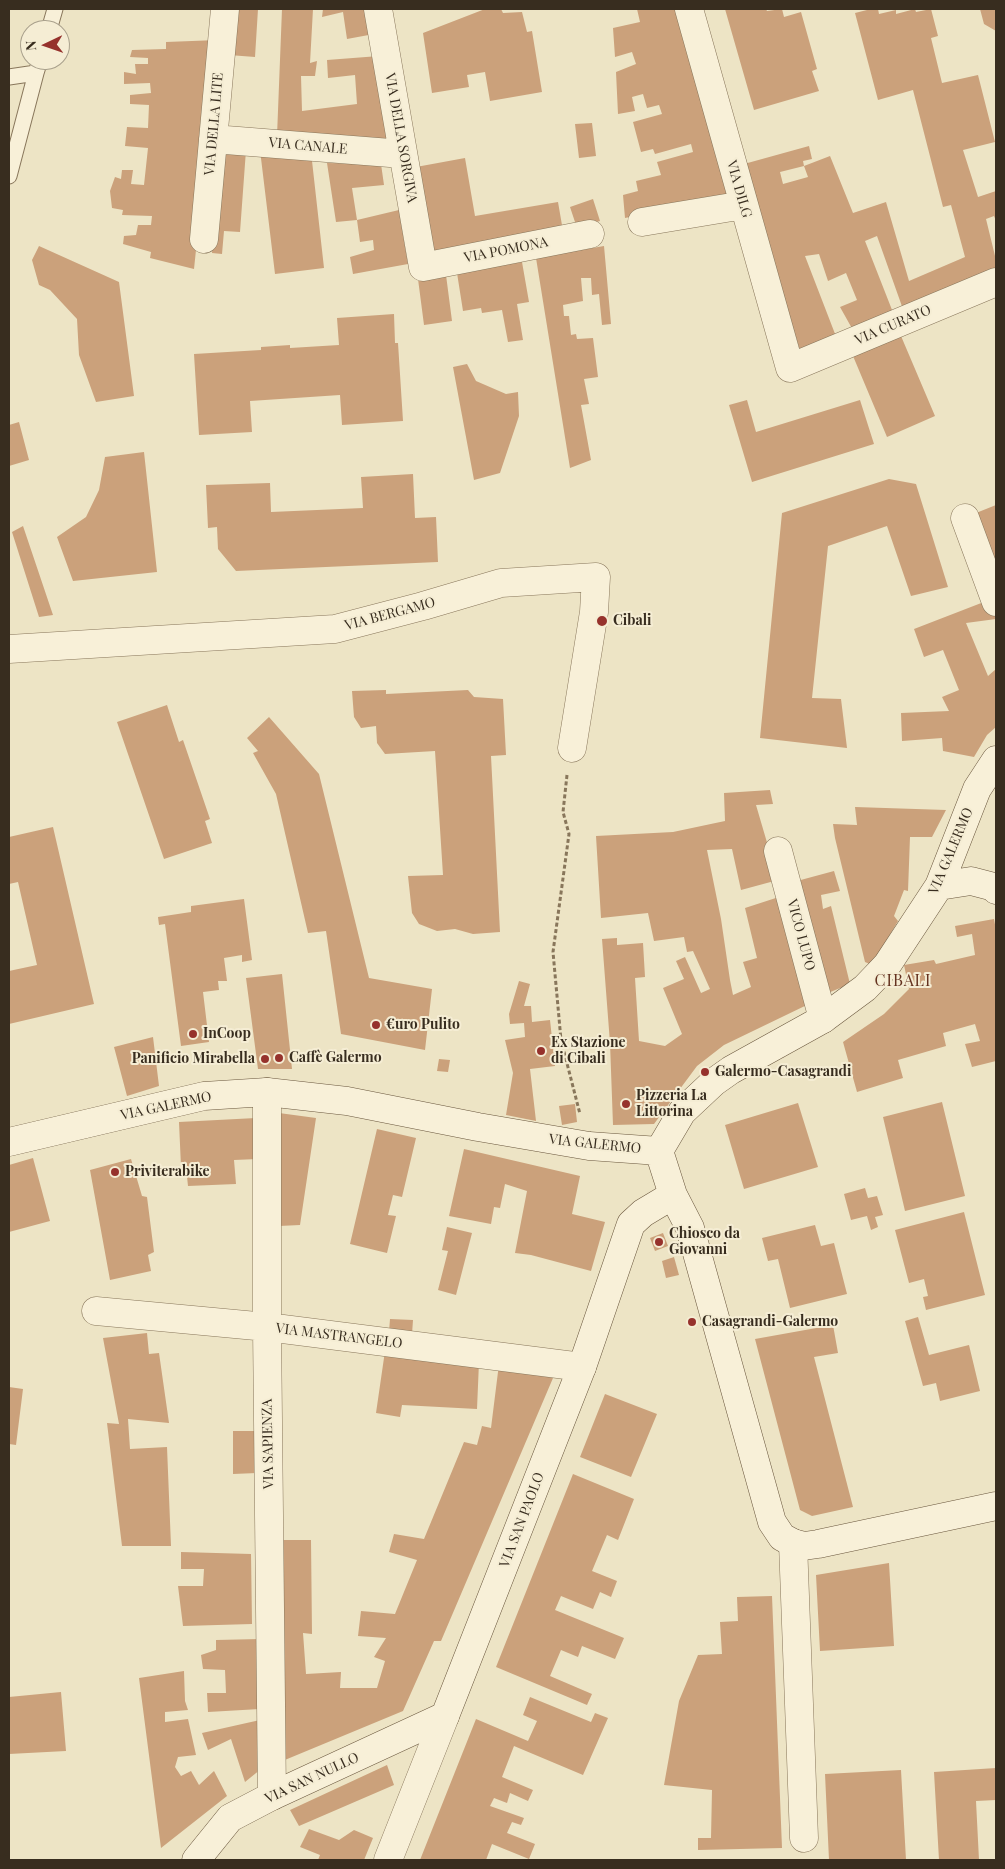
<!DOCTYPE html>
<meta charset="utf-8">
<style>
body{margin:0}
#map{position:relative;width:1005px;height:1869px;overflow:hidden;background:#ede4c5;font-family:"Playfair Display",serif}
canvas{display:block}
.frame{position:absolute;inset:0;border:10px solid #382d1f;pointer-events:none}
.north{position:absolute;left:20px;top:20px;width:50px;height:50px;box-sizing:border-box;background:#f5edd4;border:1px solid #a9a08c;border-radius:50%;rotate:267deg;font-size:14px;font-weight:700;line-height:20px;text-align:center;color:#382d1f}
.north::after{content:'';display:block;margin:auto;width:18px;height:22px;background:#96322c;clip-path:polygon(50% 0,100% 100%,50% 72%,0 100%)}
</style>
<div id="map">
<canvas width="1005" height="1869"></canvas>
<div class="frame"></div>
<div class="north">N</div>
</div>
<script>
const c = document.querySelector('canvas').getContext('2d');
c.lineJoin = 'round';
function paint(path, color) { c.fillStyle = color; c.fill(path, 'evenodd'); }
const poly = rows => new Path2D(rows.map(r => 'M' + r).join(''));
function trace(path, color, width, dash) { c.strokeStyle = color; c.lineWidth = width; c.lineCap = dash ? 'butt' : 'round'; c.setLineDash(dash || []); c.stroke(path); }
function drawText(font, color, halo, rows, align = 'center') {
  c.font = font + ' "Playfair Display",serif'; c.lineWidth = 4; c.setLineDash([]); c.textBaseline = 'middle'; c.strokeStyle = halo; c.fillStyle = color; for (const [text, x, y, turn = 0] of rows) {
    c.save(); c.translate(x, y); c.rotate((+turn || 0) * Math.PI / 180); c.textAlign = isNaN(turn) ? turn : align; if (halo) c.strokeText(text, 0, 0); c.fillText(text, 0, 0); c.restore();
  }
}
paint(poly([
 [232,9,258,9,255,57,229,55],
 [282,9,313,9,310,63,317,61,315,76,301,76,302,111,357,104,355,75,328,78,327,60,379,56,393,145,277,136],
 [323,9,369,9,374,34,347,39,343,12,322,17],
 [485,9,501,9,503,13,522,12,527,32,532,31,542,92,490,101,485,72,467,75,469,87,432,93,423,33],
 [637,9,678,9,730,197,625,218,623,195,638,191,636,181,661,175,657,162,693,152,691,144,655,154,653,149,641,152,633,122,662,114,659,105,647,108,643,94,632,97,635,111,618,114,616,72,636,64,632,52,615,57,613,28,640,22],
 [725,9,766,9,767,11,782,9,784,17,801,12,817,69,812,71,819,91,754,110],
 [871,9,878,9,879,14,896,10,896,14,915,9,916,12,931,9,938,36,931,38,942,83,978,75,995,142,963,150,978,197,996,191,996,221,994,216,986,219,996,260,996,273,904,312,877,236,865,241,894,315,854,332,840,307,857,300,846,273,828,281,819,254,805,256,837,339,801,354,744,164,809,146,812,159,803,161,804,166,780,172,783,184,808,177,804,166,830,156,853,213,886,202,909,281,965,257,951,205,943,207,913,90,878,100,855,13],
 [980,9,996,9,996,31,984,24],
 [218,40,194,269,150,258,151,252,123,244,124,236,136,235,138,225,151,225,152,216,122,215,123,210,112,208,110,191,115,177,121,179,122,170,133,170,131,184,144,185,148,148,125,146,127,127,148,128,149,105,130,104,130,95,151,93,150,83,124,84,124,72,136,74,135,64,148,64,148,58,130,57,132,50,166,49,166,42],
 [592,123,596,156,579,158,575,124],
 [220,149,246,150,240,232,224,231,222,254,212,253],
 [260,150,311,152,324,268,275,274],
 [465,158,475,216,558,202,563,231,432,255,416,167],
 [327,163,381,164,384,185,352,188,357,220,336,222],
 [593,199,600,221,577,228,570,207],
 [399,210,408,264,353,274,350,257,374,250,373,240,360,242,357,220],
 [39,246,119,282,134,396,96,402,79,355,77,319,50,290,39,285,32,260],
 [604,246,611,324,602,325,599,294,592,295,591,278,581,278,583,301,563,305,564,316,569,316,571,335,576,334,577,339,593,338,598,377,584,379,589,404,581,405,591,460,570,468,536,258],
 [522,262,529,302,517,304,523,340,508,342,502,310,482,313,481,308,463,311,457,273],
 [446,275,452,321,424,325,418,279],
 [394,314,395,343,398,343,403,421,342,425,340,395,250,401,252,432,199,435,194,354,261,350,261,347,290,345,290,348,339,345,337,318],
 [901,336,935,416,887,437,853,356],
 [467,364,476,381,506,394,518,392,519,416,500,473,474,480,453,367],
 [747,400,756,432,860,400,874,444,752,482,729,405],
 [19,422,29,460,9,466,9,425],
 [144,452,157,572,73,581,57,537,86,517,99,490,105,457],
 [413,474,415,518,436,517,438,562,236,571,218,549,217,527,208,528,206,485,270,483,271,512,363,508,361,477],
 [889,479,916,484,948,587,911,596,887,526,828,546,812,698,841,699,847,748,760,738,782,513],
 [996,505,996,582,971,515],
 [23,526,53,615,39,617,12,532],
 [989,600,996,619,966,623,988,676,996,669,996,727,987,735,974,757,943,751,942,738,902,741,901,713,949,711,942,697,959,690,943,650,924,657,914,629],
 [386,690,386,694,468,690,474,697,503,699,506,755,491,756,500,932,473,934,455,929,437,931,419,924,412,913,408,876,443,875,435,751,385,754,377,743,376,726,361,728,354,717,352,691],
 [167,705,179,742,183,740,210,819,205,821,212,843,164,859,117,722],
 [269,717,319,774,369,978,432,989,425,1050,341,1034,326,931,308,933,276,794,253,753,258,751,247,738],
 [770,790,773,804,756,805,778,880,741,890,732,849,707,850,721,919,730,980,733,995,751,987,743,962,757,958,745,908,782,896,811,1003,724,1045,697,1066,654,1124,613,1125,610,1043,602,939,617,938,617,945,643,943,645,977,635,978,639,1041,665,1046,682,1034,663,988,684,979,676,961,685,957,701,993,710,989,693,951,687,952,684,937,654,941,648,913,601,918,596,836,673,832,725,821,724,793],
 [855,807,946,810,932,837,910,837,908,891,904,890,894,916,898,921,872,965,865,962,835,838,833,824,857,825],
 [53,827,94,1004,9,1024,9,971,37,965,18,882,9,884,9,837],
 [834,871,840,891,821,895,823,909,831,906,850,984,823,995,797,881],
 [244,899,252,960,242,962,242,955,224,958,227,981,218,981,219,990,203,992,209,1042,181,1046,165,924,159,925,158,917,191,912,191,906],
 [994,919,996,930,996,1061,972,1067,965,1044,980,1041,975,1024,943,1033,946,1046,898,1060,903,1078,857,1092,843,1042,884,1014,909,989,904,965,934,960,936,964,975,955,972,934,957,937,955,926],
 [282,974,292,1069,258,1069,246,978],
 [519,981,530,984,524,1006,531,1006,532,1022,550,1020,555,1066,530,1069,536,1121,506,1115,513,1073,505,1040,525,1037,524,1023,510,1024,509,1014],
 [153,1037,159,1086,127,1096,114,1047],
 [439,1059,450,1060,448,1072,437,1071],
 [942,1102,965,1196,905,1211,883,1117],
 [798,1103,818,1167,744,1189,725,1125],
 [575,1104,577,1122,562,1125,559,1106],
 [279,1113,316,1118,300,1225,279,1226],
 [256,1118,258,1159,234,1160,236,1184,188,1186,186,1167,181,1167,179,1122],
 [377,1129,416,1138,402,1197,393,1195,388,1215,396,1216,387,1253,350,1244],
 [464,1149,580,1176,572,1214,605,1222,591,1271,531,1255,515,1253,527,1191,505,1184,500,1208,494,1207,491,1224,449,1216],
 [33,1158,50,1221,9,1232,9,1165],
 [131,1159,142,1196,147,1197,154,1252,148,1255,151,1271,110,1280,90,1170],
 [865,1188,868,1198,877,1196,883,1215,875,1217,878,1227,871,1230,867,1216,851,1220,844,1194],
 [964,1212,985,1295,926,1310,923,1297,928,1296,924,1279,909,1283,895,1230],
 [815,1225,821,1246,834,1243,847,1294,790,1308,778,1259,768,1261,762,1238],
 [447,1227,472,1233,456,1295,438,1290,448,1251,442,1250],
 [663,1233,668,1246,655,1251,650,1238],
 [674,1257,679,1275,666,1278,662,1261],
 [918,1317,929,1355,969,1345,980,1391,940,1401,936,1383,923,1386,905,1321],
 [390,1319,413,1320,412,1334,389,1332],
 [833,1325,838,1353,814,1357,853,1507,812,1516,800,1510,755,1339],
 [147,1333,149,1354,159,1353,169,1423,128,1419,130,1449,167,1447,171,1546,122,1546,107,1423,119,1424,103,1338],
 [385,1351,479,1362,477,1409,402,1405,400,1417,376,1413],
 [499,1364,556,1371,441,1641,434,1641,403,1711,280,1762,278,1540,311,1540,312,1634,303,1633,306,1674,341,1672,340,1688,377,1688,385,1661,374,1657,386,1638,358,1636,361,1611,395,1614,417,1560,389,1552,394,1534,424,1539,464,1442,477,1445,482,1426,491,1428],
 [9,1387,23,1389,16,1445,9,1444],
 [605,1394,657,1414,631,1477,580,1457],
 [233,1431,257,1431,257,1473,233,1474],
 [573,1474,634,1499,618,1540,607,1535,592,1571,617,1581,611,1597,600,1592,593,1609,561,1596,555,1610,624,1638,615,1659,582,1646,578,1657,561,1650,550,1676,592,1694,587,1705,496,1667],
 [181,1552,251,1554,252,1624,183,1626,178,1586,203,1586,204,1569,181,1569],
 [889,1563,894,1646,820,1651,816,1575],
 [772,1596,782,1848,698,1850,698,1838,711,1838,712,1790,664,1785,679,1701,698,1655,722,1654,720,1622,738,1621,737,1597],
 [260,1639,260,1709,208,1712,207,1693,226,1693,225,1670,203,1669,201,1655,216,1650,216,1640],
 [184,1671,185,1701,188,1710,165,1712,165,1722,188,1719,196,1755,178,1757,175,1767,181,1776,191,1771,199,1785,214,1771,227,1796,161,1848,139,1678],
 [61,1692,66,1751,9,1754,9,1697],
 [530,1697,591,1722,595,1713,608,1718,583,1775,514,1746,502,1777,533,1790,528,1801,510,1793,507,1803,494,1798,490,1806,524,1818,521,1825,512,1822,507,1833,535,1844,529,1859,492,1844,486,1860,420,1860,476,1719,528,1741,537,1721,523,1715],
 [260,1720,261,1769,245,1782,231,1739,208,1750,202,1733],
 [387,1765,394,1785,299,1826,290,1810],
 [996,1768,996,1800,976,1801,979,1860,939,1860,934,1772],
 [901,1770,906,1860,829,1860,825,1774],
 [309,1829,339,1840,354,1830,373,1838,364,1860,318,1860,320,1855,300,1847]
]), '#cba17b');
const lane = poly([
 [49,30,55,9],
 [9,77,36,73,40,60],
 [9,176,36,73]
]);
const street = poly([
 [378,9,423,267,590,234],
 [689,9,790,368,996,282],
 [213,139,403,154],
 [642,222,744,205],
 [204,239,225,9],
 [965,518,996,602],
 [9,649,335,629,423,606,501,583,596,577,594,612,572,748],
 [778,851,823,1019],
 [267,1092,267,1327,272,1796],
 [96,1311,267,1327,582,1367],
 [793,1543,804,1838],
 [388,1860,445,1716]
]);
const secondary = poly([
 [939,886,971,881,994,887,996,890],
 [9,1142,204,1096,267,1092,347,1101,478,1127,589,1146,659,1151],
 [659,1151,673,1195,690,1228,772,1522,782,1537,793,1543,804,1546,818,1544,996,1506],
 [659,1151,682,1112,714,1082,731,1070,823,1019,865,988,887,965,939,886,977,789,996,760],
 [196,1860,230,1818,272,1796,445,1716,582,1367,631,1224,643,1213,673,1195]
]);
trace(lane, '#88765b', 17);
trace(street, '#88765b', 29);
trace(secondary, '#6a573e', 29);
trace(poly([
 [567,775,563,812,569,834,553,952,561,1040,580,1114]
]), '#88765b', 3, [4, 2.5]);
trace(lane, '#f8f0d8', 15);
trace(street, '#f8f0d8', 28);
trace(secondary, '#f8f0d8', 28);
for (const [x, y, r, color] of [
 [602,621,6,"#96322c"],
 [376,1025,5,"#96322c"],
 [193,1034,5,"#96322c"],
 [541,1051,5,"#96322c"],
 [279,1058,5,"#96322c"],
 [265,1059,5,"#96322c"],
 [705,1072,5,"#96322c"],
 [626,1104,5,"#96322c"],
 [115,1172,5,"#96322c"],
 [659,1242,5,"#96322c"],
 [692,1322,5,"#96322c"]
]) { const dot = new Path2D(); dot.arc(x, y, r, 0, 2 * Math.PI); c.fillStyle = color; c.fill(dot); trace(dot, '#f5edd4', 2); }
drawText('14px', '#382d1f', '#f5edd4', [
 ["VIA DELLA LITE",214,124,-85],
 ["VIA DELLA SORGIVA",401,138,80],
 ["VIA CANALE",308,146,5],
 ["VIA DILG",739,189,74],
 ["VIA POMONA",506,250,-11],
 ["VIA CURATO",893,325,-23],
 ["VIA BERGAMO",390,614,-15],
 ["VIA GALERMO",951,851,-67],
 ["VICO LUPO",801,935,75],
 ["VIA GALERMO",166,1106,-12],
 ["VIA GALERMO",595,1144,6],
 ["VIA MASTRANGELO",339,1336,7],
 ["VIA SAPIENZA",268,1444,-91],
 ["VIA SAN PAOLO",522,1520,-69],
 ["VIA SAN NULLO",312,1778,-25]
]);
drawText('bold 14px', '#382d1f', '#f5edd4', [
 ["Cibali",613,621],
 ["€uro Pulito",386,1025],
 ["InCoop",203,1034],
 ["Ex Stazione",551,1043],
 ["di Cibali",551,1059],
 ["Caffè Galermo",289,1058],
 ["Panificio Mirabella",255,1059,"right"],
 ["Galermo-Casagrandi",715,1072],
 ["Pizzeria La",636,1096],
 ["Littorina",636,1112],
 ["Priviterabike",125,1172],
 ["Chiosco da",669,1234],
 ["Giovanni",669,1250],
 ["Casagrandi-Galermo",702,1322]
], 'left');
c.letterSpacing = '1px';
drawText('16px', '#64321f', '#f5edd4', [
 ["CIBALI",903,981]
]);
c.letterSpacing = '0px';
</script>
